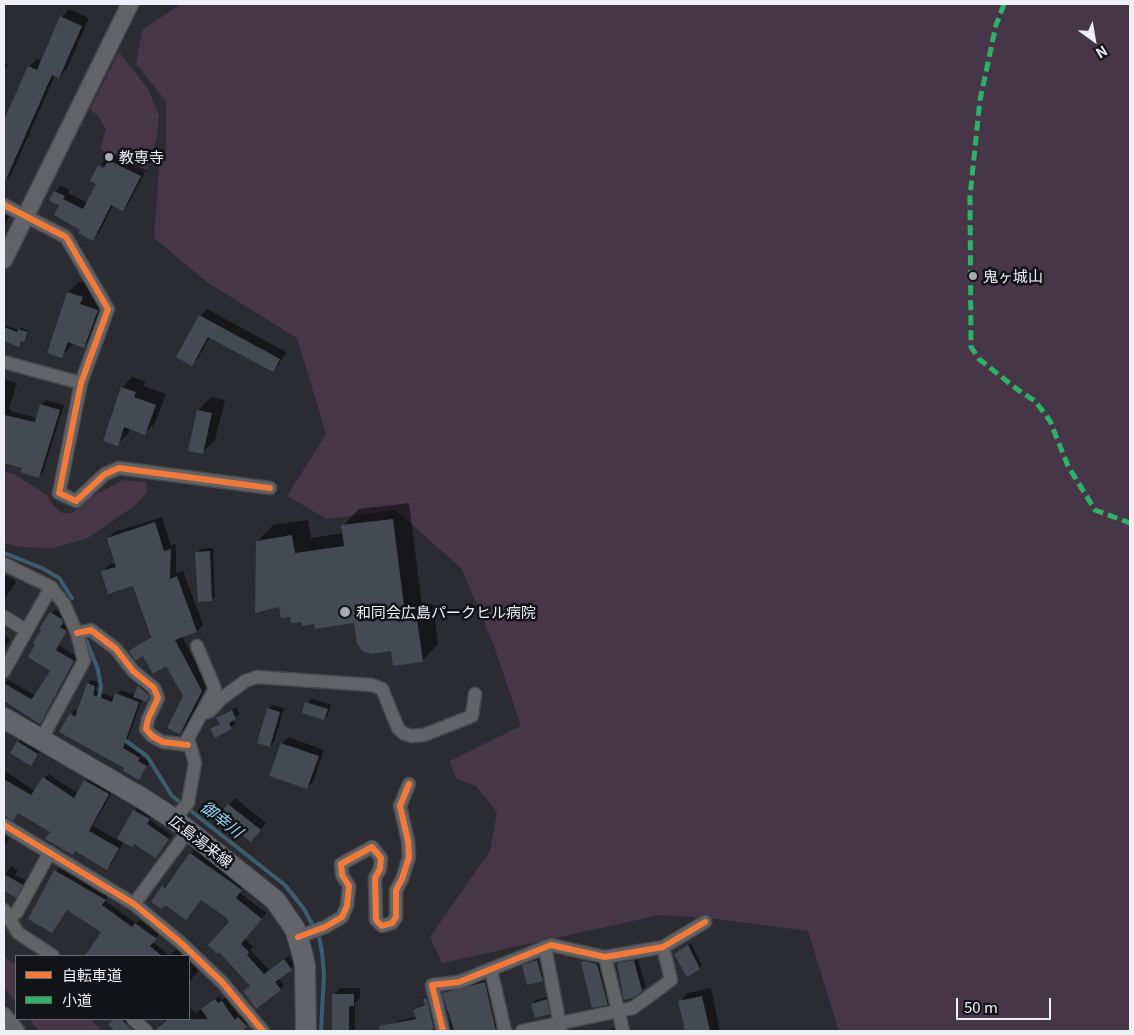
<!DOCTYPE html>
<meta charset="utf-8">
<style>
body{margin:0}
#map{position:relative;width:1134px;height:1035px;overflow:hidden;background:#2b2c31;font-family:Georgia,"Noto Sans JP",serif}
canvas{display:block}
.frame{position:absolute;inset:0;border:5px solid #eff0f7;pointer-events:none}
.legend{position:absolute;left:15px;top:955px;width:175px;height:65px;box-sizing:border-box;background:#121317;border:1px solid #6a6b71;margin:0;padding:6px 9px;list-style:none;font-size:15px;color:#eff0f7}
.legend li{display:flex;align-items:center;gap:10px;height:25px}
.legend b{width:25px;border:1px solid #6a6b71}
.north{position:absolute;left:1069px;top:15px;width:50px;height:50px;-webkit-text-stroke:4px #121317;paint-order:stroke;rotate:148deg;font-size:14px;font-weight:700;line-height:20px;text-align:center;color:#eff0f7}
.north::after{content:'';display:block;margin:auto;width:18px;height:22px;background:#eff0f7;clip-path:polygon(50% 0,100% 100%,50% 72%,0 100%)}
.scale{position:absolute;left:956px;top:998px;width:95px;height:22px;box-sizing:border-box;border:2px solid #eff0f7;border-top:0;padding-left:6px;font-size:15px;line-height:18px;white-space:nowrap;color:#eff0f7;-webkit-text-stroke:4px #121317;paint-order:stroke}
</style>
<div id="map">
<canvas width="1134" height="1035"></canvas>
<div class="frame"></div>
<ul class="legend">
<li><b style="height:6px;background:#f17a3a"></b>自転車道</li>
<li><b style="height:6px;background:#2db169"></b>小道</li>
</ul>
<div class="north">N</div>
<div class="scale">50 m</div>
</div>
<script>
const c = document.querySelector('canvas').getContext('2d');
c.lineJoin = 'round';
function paint(path, color) { c.fillStyle = color; c.fill(path, 'evenodd'); }
const poly = rows => new Path2D(rows.map(r => 'M' + r).join(''));
function trace(path, color, width, dash) { c.strokeStyle = color; c.lineWidth = width; c.lineCap = dash ? 'butt' : 'round'; c.setLineDash(dash || []); c.stroke(path); }
function drawText(font, color, halo, rows, align = 'center') {
  c.font = font + ' Georgia,"Noto Sans JP",serif'; c.lineWidth = 5; c.setLineDash([]); c.textBaseline = 'middle'; c.strokeStyle = halo; c.fillStyle = color; for (const [text, x, y, turn = 0] of rows) {
    c.save(); c.translate(x, y); c.rotate((+turn || 0) * Math.PI / 180); c.textAlign = isNaN(turn) ? turn : align; if (halo) c.strokeText(text, 0, 0); c.fillText(text, 0, 0); c.restore();
  }
}
paint(poly([
 [181,4,1130,4,1130,1031,839,1031,808,931,709,918,660,915,442,963,430,937,490,851,497,812,476,786,456,779,450,761,521,726,495,649,462,569,396,510,327,519,287,496,326,434,297,338,208,283,154,238,159,166,166,154,166,101,136,64,142,30],
 [119,52,148,89,159,115,156,140,145,173,100,149,106,129,98,116,90,109],
 [4,472,12,473,47,495,53,505,62,513,73,513,91,497,123,480,146,482,147,492,137,504,88,538,53,548,20,547,4,543],
 [4,957,16,965,16,1002,4,987],
 [29,1019,90,1019,102,1031,39,1031]
]), '#463647');
paint(poly([
 [69,9,89,18,67,69,59,77,55,75,11,175,4,182,4,123,29,67,37,59,42,61,62,17],
 [4,62,8,66,4,70],
 [116,154,146,170,129,203,123,209,113,205,99,233,93,239,60,204,55,192,61,186,70,190,68,193,88,203,98,183,92,180,100,165,109,172,110,169,101,164,105,160,109,161],
 [4,214,9,216,4,228],
 [80,281,94,285,91,293,109,298,95,335,84,346,74,343,62,356,68,292],
 [207,309,286,352,279,364,273,371,210,337,198,358,192,364,178,356,200,316],
 [4,325,19,330,21,328,29,331,26,339,21,340,19,345,4,340],
 [132,377,145,381,144,386,166,394,155,423,145,433,130,428,128,434,117,444,122,388],
 [4,379,17,383,9,409,13,412,37,418,41,405,46,400,64,405,43,472,39,477,23,467,4,461],
 [211,397,225,400,215,440,202,453,198,411],
 [409,503,422,605,433,604,438,644,422,661,393,650,355,621,316,623,303,620,291,616,280,605,257,542,273,525,308,520,311,538,344,533,343,526,359,509],
 [162,517,171,546,176,544,176,573,183,571,203,625,197,631,182,637,208,684,186,727,180,733,185,696,167,664,144,654,130,652,152,635,134,584,102,572,109,565,116,563,108,538,114,532],
 [213,548,215,597,211,600,197,553,200,549],
 [4,575,16,581,5,599,4,598],
 [55,609,66,615,67,618,63,623,69,627,59,645,77,657,40,723,4,700,4,685,8,680,36,696,52,671,37,644,43,630,41,629],
 [4,635,10,639,4,648],
 [92,680,98,682,96,691,115,698,120,690,135,695,140,686,149,691,148,699,142,699,126,744,143,754,141,757,150,762,139,779,71,714,75,710,78,712,88,684],
 [311,698,331,705,328,715,324,719,303,712],
 [272,705,284,708,274,742,270,746,268,709],
 [236,707,240,714,233,719,236,724,216,736,212,729,220,723,218,718],
 [288,737,324,750,313,782,306,788,282,743],
 [22,738,41,750,31,764,18,742],
 [6,772,35,791,48,774,78,793,90,776,113,790,93,826,123,843,111,864,106,868,76,850,73,854,52,831,19,812,13,819,4,813,4,774],
 [235,798,266,823,257,834,220,815],
 [138,807,152,815,150,820,172,835,156,857,135,843,119,838],
 [4,835,9,838,4,847],
 [195,849,245,885,240,893,266,913,245,939,253,947,250,950,269,970,289,956,295,965,279,978,284,985,280,989,251,985,228,917,201,899,169,906,153,901],
 [11,866,18,870,15,875,26,880,15,896,4,884,4,876],
 [59,867,108,896,105,901,136,923,140,920,159,934,153,942,170,956,178,947,189,956,90,956,87,955,103,931,68,909,55,927,30,919],
 [691,943,702,965,699,968,675,954],
 [189,956,201,967,189,982],
 [637,957,646,986,641,990,618,964,622,960],
 [538,959,544,979,542,980,525,964],
 [584,961,599,962,609,1002,608,1004,593,1007],
 [489,979,498,1026,491,1031,479,1031,479,1029,451,1031,444,993,447,990],
 [340,988,360,988,360,998,355,1003,355,1031,333,1031,334,995],
 [711,988,720,1031,687,1031,680,1002,688,993],
 [219,996,222,1000,226,998,240,1017,243,1014,250,1022,244,1027,248,1031,162,1031,158,1027,165,1021,162,1019,189,1019,189,1007,196,1013],
 [428,996,440,1031,395,1031,394,1024,398,1021,416,1017,414,1010,426,1003,425,999],
 [550,996,553,1009,549,1013,532,1004,536,1000],
 [116,1019,129,1019,134,1029,132,1031,116,1031,110,1025],
 [619,1027,620,1031,604,1031,606,1030]
]), '#0007');
trace(poly([
 [4,553,42,568,59,578,72,598],
 [86,640,98,670,101,687,98,702],
 [123,739,147,756,172,796,285,885,304,909,319,937,322,952,324,974,321,1031]
]), '#3c5d6e', 4);
paint(poly([
 [60,16,82,26,59,78,52,75,4,184,4,120,28,66,37,70],
 [108,160,141,176,123,211,111,205,93,241,78,233,80,230,54,215,59,205,49,201,54,191,65,196,63,199,83,209,96,184,90,181,98,165,104,168],
 [67,292,83,297,80,304,98,310,84,348,68,342,62,358,47,353],
 [199,315,280,359,273,372,208,337,192,366,176,357],
 [4,327,17,332,18,329,28,332,24,342,21,341,19,347,4,341],
 [121,387,136,392,134,397,156,405,145,435,124,427,118,446,103,441],
 [40,404,60,410,39,478,20,472,22,468,4,463,4,415,35,422],
 [197,410,212,413,203,454,188,451],
 [393,519,406,621,417,619,423,662,393,666,391,651,371,654,362,651,357,643,354,623,315,629,314,624,302,626,302,622,291,623,290,617,281,618,279,607,255,613,256,541,292,535,295,553,344,546,341,525],
 [155,522,164,551,171,549,170,579,177,576,197,632,175,640,202,691,180,734,167,728,183,696,166,666,153,674,143,656,135,661,129,651,151,637,133,586,108,594,101,571,116,567,107,538],
 [210,551,212,601,198,602,195,552],
 [50,612,62,619,63,623,60,627,67,631,56,650,74,661,40,724,4,701,4,683,31,699,34,696,50,671,28,657,35,645,33,643,41,630,39,629],
 [87,683,95,686,93,695,112,702,115,693,139,702,123,748,140,758,138,761,147,766,139,780,123,771,124,768,59,732,70,713,75,717],
 [138,686,147,693,149,697,147,702,133,697],
 [305,702,328,709,324,720,302,713],
 [267,708,280,712,270,747,257,743],
 [232,710,236,719,229,723,232,729,215,738,210,729,220,724,216,718],
 [17,741,38,754,31,766,10,753],
 [281,743,319,756,307,789,269,776],
 [43,777,74,798,84,780,109,794,89,831,119,848,107,870,75,851,73,855,45,839,50,832,18,813,13,821,4,815,4,779,31,795],
 [228,804,261,830,251,842,218,816],
 [133,810,150,819,147,824,169,839,156,858,134,844,132,847,117,839],
 [190,853,242,890,236,898,262,919,241,944,249,952,247,955,264,974,284,959,292,970,275,982,281,990,256,1009,243,991,250,986,219,952,218,954,208,945,229,922,227,918,201,900,186,920,168,907,164,906,162,909,151,902,162,886,165,888,169,882],
 [54,870,106,900,102,905,132,927,135,923,157,939,150,946,162,956,85,956,101,932,67,910,52,933,28,919],
 [4,874,23,885,16,898,4,891],
 [688,945,700,969,687,977,674,954],
 [537,960,543,981,527,985,522,965],
 [634,960,642,991,633,998,624,1000,617,963],
 [585,961,597,964,608,1005,592,1008,581,962],
 [485,982,496,1031,454,1031,442,993],
 [332,994,354,994,354,1006,349,1006,349,1031,332,1031],
 [702,996,710,1031,685,1031,678,1001],
 [427,998,434,1029,427,1031,380,1031,379,1026,416,1019,413,1010,425,1005,423,999],
 [215,999,218,1003,222,1001,235,1020,238,1017,247,1026,244,1031,154,1031,168,1019,208,1019,201,1009],
 [547,999,550,1014,535,1018,531,1004],
 [114,1019,121,1019,134,1031,115,1031,108,1025]
]), '#454951');
const minor = poly([
 [4,205,66,237,108,309,81,383,59,493,76,501,105,474,119,468,270,488],
 [4,362,81,383],
 [4,564,51,587,64,604,77,633,84,661,41,740],
 [4,617,26,630],
 [77,633,91,630,116,649,133,671,154,688,158,698,148,719,146,729,152,736,163,742,188,745],
 [4,671,51,587],
 [202,714,210,711,221,699,245,681,257,677,372,685,382,689,398,728,403,733,411,736,424,735,472,716,475,694],
 [174,819,188,803,195,763,188,738,215,689,197,646],
 [4,825,134,904,180,942,222,982,263,1031],
 [134,904,188,831],
 [4,910,18,933,53,956],
 [10,918,17,912,50,852],
 [298,937,325,927,342,917,347,906,349,886,342,875,341,864,372,847,381,858,380,869,375,878,376,920,382,926,392,923,396,917,396,890,402,879,409,857,408,841,400,806,409,784],
 [545,947,561,1031],
 [605,957,623,1031],
 [491,970,505,1031],
 [133,1019,146,1031],
 [443,1031,432,985,459,982,551,945,605,957,663,947,705,922],
 [522,1031,633,1008,671,980,663,947]
]);
const tertiary = poly([
 [4,260,130,4],
 [4,1016,16,1031]
]);
const primary = poly([
 [4,718,140,797,174,819,275,900,295,929,302,952,305,966,306,1031]
]);
trace(minor, '#48494d', 15);
trace(tertiary, '#48494d', 19);
trace(primary, '#48494d', 22);
trace(minor, '#626367', 12);
trace(tertiary, '#626367', 16);
trace(primary, '#63636a', 20);
trace(poly([
 [1004,4,996,25,980,100,970,196,971,347,979,359,1018,390,1035,401,1050,421,1068,466,1095,510,1130,523]
]), '#2db169', 5, [10, 5]);
trace(poly([
 [4,205,66,237,108,309,81,383,59,493,76,501,105,474,119,468,270,488],
 [77,633,91,630,116,649,133,671,154,688,158,698,148,719,146,729,152,736,163,742,188,745],
 [4,825,134,904,180,942,222,982,263,1031],
 [298,937,325,927,342,917,347,906,349,886,342,875,341,864,372,847,381,858,380,869,375,878,376,920,382,926,392,923,396,917,396,890,402,879,409,857,408,841,400,806,409,784],
 [443,1031,432,985,459,982,551,945,605,957,663,947,705,922]
]), '#f17a3a', 6);
for (const [x, y, r, color] of [
 [109,157,5,"#aaabb2"],
 [973,276,5,"#aaabb2"],
 [345,612,6,"#aaabb2"]
]) { const dot = new Path2D(); dot.arc(x, y, r, 0, 2 * Math.PI); c.fillStyle = color; c.fill(dot); trace(dot, '#121317', 2); }
drawText('15px', '#eff0f7', '#121317', [
 ["教専寺",119,157],
 ["鬼ヶ城山",983,276],
 ["和同会広島パークヒル病院",356,612]
], 'left');
drawText('15px', '#eff0f7', '#121317', [
 ["広島湯来線",201,841,38]
]);
drawText('italic 16px', '#95d8f8', '#121317', [
 ["御幸川",222,819,38]
]);
</script>
